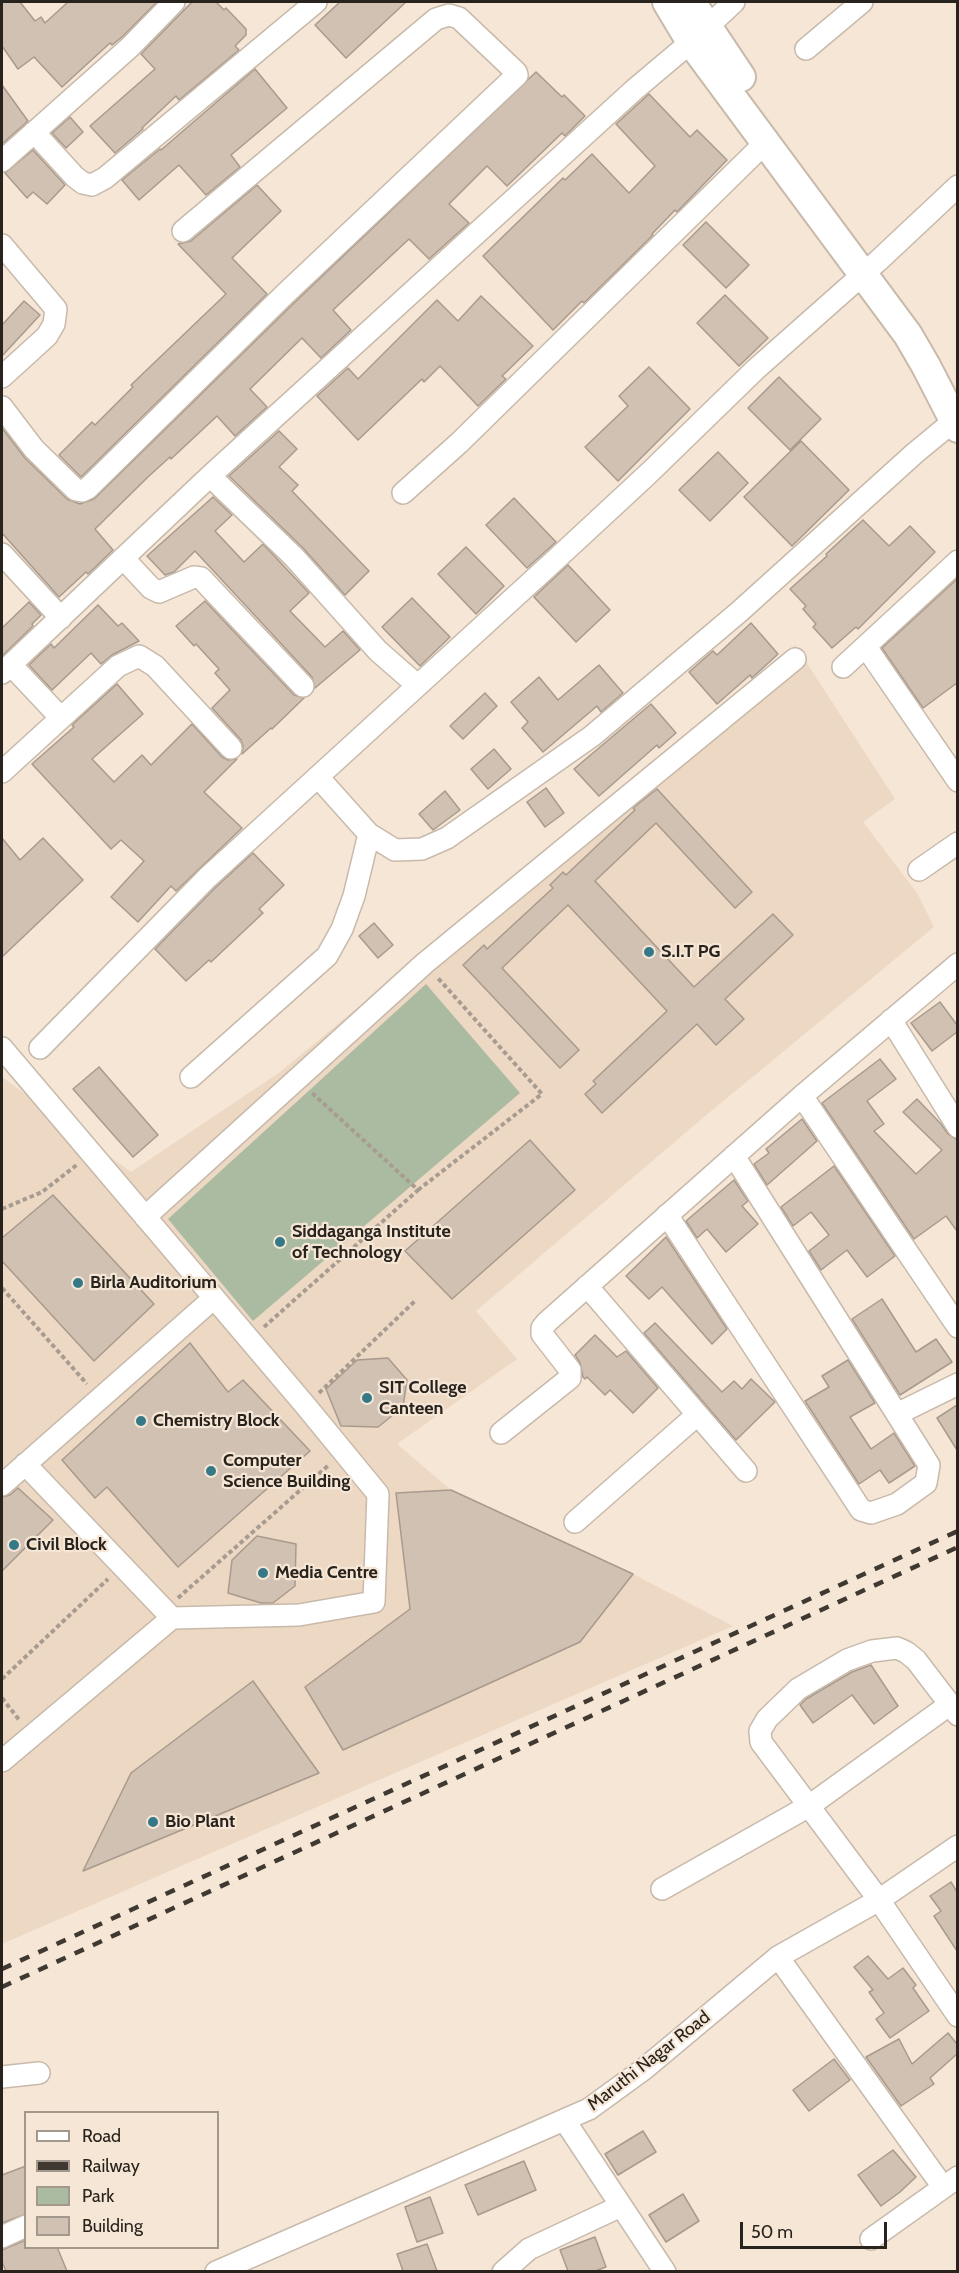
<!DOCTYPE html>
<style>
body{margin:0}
#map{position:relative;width:959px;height:2273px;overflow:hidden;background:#f5e6d6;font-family:Cabin,sans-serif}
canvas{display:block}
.frame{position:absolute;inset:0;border:3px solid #28231d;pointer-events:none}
.legend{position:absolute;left:24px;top:2111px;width:195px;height:138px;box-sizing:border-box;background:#f5e6d6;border:2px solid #a3988c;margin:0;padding:8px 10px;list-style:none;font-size:18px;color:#28231d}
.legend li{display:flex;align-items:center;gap:12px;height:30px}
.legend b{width:30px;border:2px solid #a3988c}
.scale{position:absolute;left:740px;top:2222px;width:147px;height:27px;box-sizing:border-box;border:3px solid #28231d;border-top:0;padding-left:8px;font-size:18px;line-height:21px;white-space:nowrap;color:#28231d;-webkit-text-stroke:4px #f5e6d6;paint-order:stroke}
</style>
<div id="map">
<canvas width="959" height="2273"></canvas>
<div class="frame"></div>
<ul class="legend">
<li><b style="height:8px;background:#fff"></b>Road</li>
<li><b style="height:8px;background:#3f3932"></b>Railway</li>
<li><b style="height:16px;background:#abbba2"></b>Park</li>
<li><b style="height:16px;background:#d0c1b2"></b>Building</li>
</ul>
<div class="scale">50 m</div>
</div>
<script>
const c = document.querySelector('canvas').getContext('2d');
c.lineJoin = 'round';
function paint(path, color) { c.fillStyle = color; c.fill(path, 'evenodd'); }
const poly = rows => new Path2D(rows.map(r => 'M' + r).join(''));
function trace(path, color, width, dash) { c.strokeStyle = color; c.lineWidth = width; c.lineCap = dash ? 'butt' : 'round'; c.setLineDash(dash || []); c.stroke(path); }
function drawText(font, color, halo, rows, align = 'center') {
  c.font = font + ' Cabin,sans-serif'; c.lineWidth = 4.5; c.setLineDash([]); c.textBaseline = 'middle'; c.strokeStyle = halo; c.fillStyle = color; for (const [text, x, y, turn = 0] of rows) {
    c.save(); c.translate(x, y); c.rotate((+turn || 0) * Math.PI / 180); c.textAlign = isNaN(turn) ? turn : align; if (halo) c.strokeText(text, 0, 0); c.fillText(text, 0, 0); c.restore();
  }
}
paint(poly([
 [795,645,895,799,863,822,917,893,934,927,704,1117,476,1311,517,1359,397,1444,451,1490,633,1574,733,1626,2,1944,2,1077,131,1172,280,1072]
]), '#edd8c4');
paint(poly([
 [426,984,520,1093,253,1321,168,1219]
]), '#abbba2');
const building = poly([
 [2,2,20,2,35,21,41,17,45,23,68,2,157,2,123,36,112,45,110,43,62,87,34,57,18,69,2,46,2,2],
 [192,2,216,2,224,10,226,8,246,29,246,35,235,46,239,50,179,100,176,96,142,128,143,129,115,153,90,126,155,69,141,54,192,2],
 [340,2,406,2,346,58,315,25,340,2],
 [255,69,287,108,231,155,240,167,206,195,179,165,139,200,122,180,160,149,161,150,255,69],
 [536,72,562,97,564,95,585,116,565,136,562,133,507,186,487,166,449,204,469,223,429,259,409,239,333,310,351,330,321,358,302,338,250,389,267,407,235,436,217,416,171,459,170,457,149,476,95,529,113,550,88,574,86,572,59,597,2,533,2,428,25,458,67,499,80,504,94,499,293,304,536,72],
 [2,85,28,121,2,144,2,85],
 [649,94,690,137,697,130,727,160,677,212,675,210,652,234,653,235,592,295,584,303,582,301,553,330,483,256,563,178,565,180,592,154,629,193,655,166,616,124,649,94],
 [70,117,83,132,66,148,52,133,70,117],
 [33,150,65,185,47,204,33,192,27,198,5,173,33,150],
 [257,185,281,211,232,258,267,294,81,477,59,455,92,422,95,425,133,387,131,385,226,294,178,244,191,241,257,185],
 [706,222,749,265,726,288,683,245,706,222],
 [725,295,768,338,739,366,697,323,725,295],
 [481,296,533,346,502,376,506,379,478,406,440,366,424,382,422,379,358,440,317,396,348,368,358,379,437,300,458,321,481,296],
 [24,301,40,315,2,356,2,325,24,301],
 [649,367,690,409,618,481,585,447,628,406,619,396,649,367],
 [779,377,821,419,790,450,748,408,779,377],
 [279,431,297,449,279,467,298,485,292,491,369,571,345,595,303,548,229,476,279,431],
 [801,441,849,490,792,546,744,497,801,441],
 [718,452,748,483,710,521,679,490,718,452],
 [213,497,232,515,215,531,244,562,263,544,309,593,290,611,325,647,343,631,360,650,315,688,312,677,195,551,174,572,165,575,147,556,213,497],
 [514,498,556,542,527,568,486,525,514,498],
 [863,520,889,546,910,526,935,552,858,629,856,627,832,648,813,627,816,624,803,609,806,606,790,589,827,556,826,554,863,520],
 [466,547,504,586,476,614,438,574,466,547],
 [568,565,610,610,576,642,534,597,568,565],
 [957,579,957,683,923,708,882,648,957,579],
 [412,598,450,637,420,666,382,627,412,598],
 [205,601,294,695,304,698,272,729,271,728,242,754,243,746,241,740,212,708,230,690,215,673,219,669,196,644,194,646,176,626,205,601],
 [29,602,41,615,32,624,33,626,2,656,2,628,29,602],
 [98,605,118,626,122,623,139,641,112,655,101,664,91,653,52,690,29,665,51,644,54,648,98,605],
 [751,623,778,654,752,678,750,675,717,704,689,672,713,651,717,655,751,623],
 [599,665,623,693,601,712,597,706,543,752,522,728,528,722,511,702,539,677,558,700,599,665],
 [117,684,143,714,92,759,114,782,142,755,151,765,192,724,222,757,228,760,237,759,204,792,242,828,176,891,171,886,138,922,111,897,144,861,121,840,111,849,32,764,74,727,72,725,117,684],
 [485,693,497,706,463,739,450,726,485,693],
 [651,704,676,733,659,748,657,745,599,796,574,769,651,704],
 [494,749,511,769,488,789,471,769,494,749],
 [546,788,564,813,545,827,527,802,546,788],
 [657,789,752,892,735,908,656,823,595,881,694,987,773,914,793,935,725,999,744,1019,716,1045,697,1024,602,1113,585,1094,596,1084,593,1081,667,1011,568,905,502,968,579,1050,560,1068,463,965,484,945,487,949,553,888,550,885,563,872,566,875,635,810,633,808,657,789],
 [445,791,460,810,433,830,419,814,445,791],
 [2,838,20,860,43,838,83,880,2,957,2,838],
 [253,853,284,885,259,909,263,913,211,962,209,960,186,981,155,949,216,887,253,853],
 [374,923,393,945,378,958,359,936,374,923],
 [940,1002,957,1025,957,1032,932,1051,911,1023,940,1002],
 [880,1059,896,1079,867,1101,884,1124,874,1131,916,1174,942,1150,903,1112,917,1099,941,1124,948,1134,957,1140,957,1231,946,1216,914,1239,822,1103,880,1059],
 [99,1067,158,1135,133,1157,73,1089,99,1067],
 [802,1119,817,1141,767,1185,754,1164,769,1153,766,1149,802,1119],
 [530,1140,575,1190,452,1299,405,1251,530,1140],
 [834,1166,895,1256,867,1277,847,1250,821,1270,809,1251,829,1235,811,1212,793,1226,781,1207,834,1166],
 [734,1180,748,1201,742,1206,758,1224,726,1252,707,1229,697,1238,686,1221,734,1180],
 [53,1195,154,1304,94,1361,2,1261,2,1238,53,1195],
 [666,1237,727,1329,712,1344,662,1287,649,1299,626,1276,666,1237],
 [882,1299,916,1352,936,1339,952,1362,900,1395,852,1319,882,1299],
 [655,1323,722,1392,734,1381,742,1389,751,1379,775,1402,736,1440,644,1333,655,1323],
 [595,1335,617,1357,626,1351,658,1388,633,1413,610,1390,605,1395,587,1377,585,1379,583,1377,580,1363,575,1355,595,1335],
 [190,1343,228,1392,243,1380,310,1451,178,1567,107,1487,95,1498,62,1460,190,1343],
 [388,1358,407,1380,403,1407,378,1427,341,1426,326,1389,357,1360,388,1358],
 [848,1360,875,1403,850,1417,871,1449,894,1433,915,1466,889,1483,880,1470,859,1484,805,1401,829,1387,822,1376,848,1360],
 [957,1405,957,1450,937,1418,957,1405],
 [18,1488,53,1520,2,1571,2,1497,10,1495,18,1488],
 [451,1490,633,1574,580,1642,343,1750,305,1687,410,1609,396,1493,451,1490],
 [257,1536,296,1544,295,1586,273,1603,261,1603,228,1593,232,1560,257,1536],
 [871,1665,898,1706,874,1724,852,1695,813,1723,800,1705,806,1699,852,1672,871,1665],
 [253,1681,319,1773,83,1871,131,1773,253,1681],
 [951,1882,957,1892,957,1951,934,1916,941,1911,930,1896,951,1882],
 [868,1956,888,1979,903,1968,916,1985,913,1988,929,2011,890,2038,876,2019,884,2013,869,1992,873,1990,854,1967,868,1956],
 [948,2033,957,2044,957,2054,930,2078,934,2084,901,2106,866,2057,899,2039,912,2064,948,2033],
 [834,2059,850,2080,809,2111,793,2090,834,2059],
 [643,2131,656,2152,618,2175,605,2154,643,2131],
 [893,2150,916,2177,900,2192,881,2206,858,2175,893,2150],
 [524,2161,536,2190,478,2215,465,2185,524,2161],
 [26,2166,26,2214,2,2223,2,2175,26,2166],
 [683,2194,699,2221,666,2242,649,2215,683,2194],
 [430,2197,443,2233,417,2242,405,2207,430,2197],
 [595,2237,606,2267,595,2271,568,2271,560,2250,595,2237],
 [26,2240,26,2247,57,2247,67,2271,6,2271,2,2262,2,2250,26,2240],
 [427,2244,437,2271,403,2271,397,2254,427,2244]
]);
paint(building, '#d0c1b2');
trace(building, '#a89a8c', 1.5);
const street = poly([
 [806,49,862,2],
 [34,132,75,177,83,183,92,185,105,178,316,2],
 [2,161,130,47,174,2],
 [2,245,56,309,54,324,47,336,2,377],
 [2,407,34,449,76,490,82,491,88,488,284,295,517,75,516,72,459,18,449,15,436,19,183,231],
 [210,476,294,557,378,651,417,685],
 [403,493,459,443,766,142],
 [2,554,61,618],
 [123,558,151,588,159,592,194,577,201,578,303,686],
 [866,647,958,781],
 [11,665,61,718],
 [843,667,958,561],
 [2,673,210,476,634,90,691,42,734,2],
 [2,772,118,666,139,656,155,666,231,748],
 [318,777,369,834,395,850,422,849,447,838,592,736,739,612,915,453,955,420],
 [919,870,958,843],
 [891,1020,958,1127],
 [2,1048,305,1405,378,1494,374,1602,299,1615,172,1618,25,1464],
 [40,1048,207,878,553,562,648,474,756,369,878,261,958,186],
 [191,1077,327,956,342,929,354,896,369,834],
 [802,1096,958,1327],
 [667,1215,861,1510,871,1513,897,1504,926,1483,929,1465,734,1156],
 [145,1217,425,963,795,659],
 [587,1286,746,1471],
 [897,1414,958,1384],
 [501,1433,570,1378,570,1370,542,1334,542,1328,547,1322,802,1096,958,964],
 [2,1485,214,1298],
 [575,1522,697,1415],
 [958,1715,916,1660,906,1652,897,1648,872,1651,847,1660,798,1689,767,1719,760,1731,761,1742,879,1900,958,2016],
 [2,1761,172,1618],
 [662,1889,809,1806,949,1705],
 [778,1957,943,2187],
 [2,2077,39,2073],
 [565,2121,665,2272],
 [2,2237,26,2226],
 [871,2239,958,2177],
 [216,2272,589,2109,644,2069,778,1957,879,1900,958,1846],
 [503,2272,529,2249,621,2206]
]);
const secondary = poly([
 [667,2,691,42,908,335,926,366,958,428],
 [691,2,741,77]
]);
trace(street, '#c8baab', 24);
trace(secondary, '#c8baab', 32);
trace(poly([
 [418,1190,542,1094,437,977],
 [2,1209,42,1192,78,1164],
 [2,1288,87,1384],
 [264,1327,418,1190,312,1093],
 [319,1393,415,1301],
 [178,1598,330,1464],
 [2,1679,108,1579],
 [2,1698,20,1721]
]), '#a89c90', 4, [4.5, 3]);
trace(street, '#fff', 21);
trace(secondary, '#fff', 28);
trace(poly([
 [2,1969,958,1531],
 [2,1987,958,1547]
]), '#3f3932', 4.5, [10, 10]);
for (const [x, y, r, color] of [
 [649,952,6,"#357988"],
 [280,1242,6,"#357988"],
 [78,1283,6,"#357988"],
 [367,1398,6,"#357988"],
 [141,1421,6,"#357988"],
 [211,1471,6,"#357988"],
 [14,1545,6,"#357988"],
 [263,1573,6,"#357988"],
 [153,1822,6,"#357988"]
]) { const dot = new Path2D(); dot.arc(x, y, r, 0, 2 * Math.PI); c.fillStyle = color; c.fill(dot); trace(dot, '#f5e6d6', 2); }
drawText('bold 18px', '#28231d', '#f5e6d6', [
 ["S.I.T PG",661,952],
 ["Siddaganga Institute",292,1232],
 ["of Technology",292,1253],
 ["Birla Auditorium",90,1283],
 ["SIT College",379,1388],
 ["Canteen",379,1409],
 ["Chemistry Block",153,1421],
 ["Computer",223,1461],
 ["Science Building",223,1482],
 ["Civil Block",26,1545],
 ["Media Centre",275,1573],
 ["Bio Plant",165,1822]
], 'left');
drawText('18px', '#28231d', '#f5e6d6', [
 ["Maruthi Nagar Road",649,2061,-38]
]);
</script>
